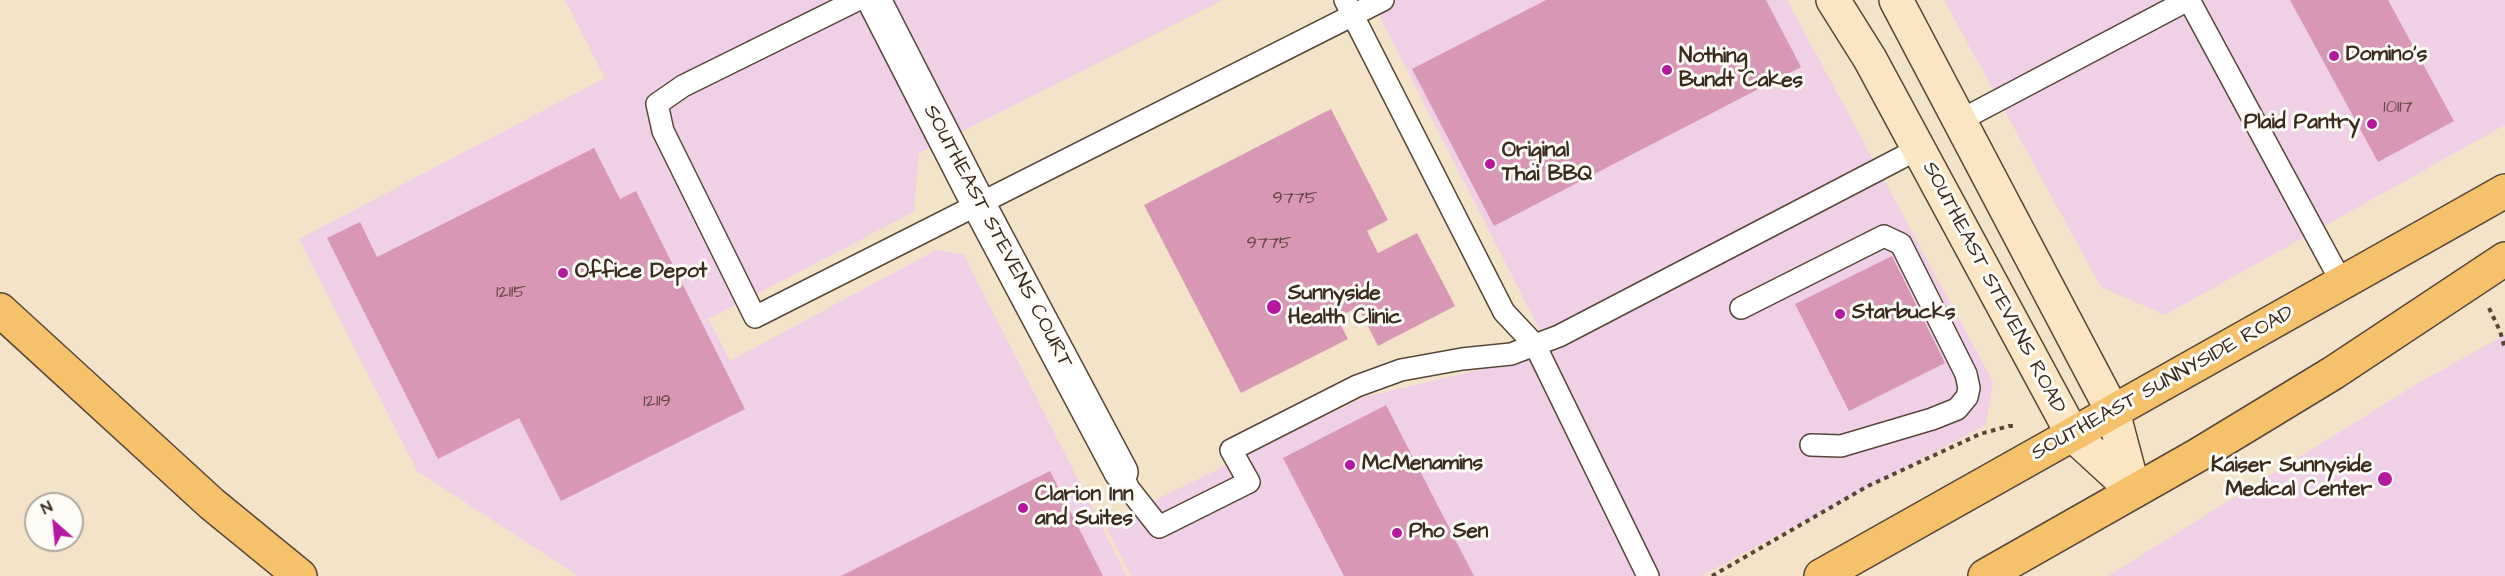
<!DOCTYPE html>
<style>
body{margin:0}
#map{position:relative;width:2505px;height:576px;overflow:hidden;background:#f3e4c9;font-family:"Architects Daughter",sans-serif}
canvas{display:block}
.north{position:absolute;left:24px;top:492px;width:60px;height:60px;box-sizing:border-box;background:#fdfcf7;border:2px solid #afa8a0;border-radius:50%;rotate:333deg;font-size:16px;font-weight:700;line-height:24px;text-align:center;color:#3b2a1e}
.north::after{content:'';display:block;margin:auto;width:21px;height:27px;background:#b5179e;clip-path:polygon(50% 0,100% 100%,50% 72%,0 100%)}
</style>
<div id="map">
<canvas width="2505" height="576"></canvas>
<div class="north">N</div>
</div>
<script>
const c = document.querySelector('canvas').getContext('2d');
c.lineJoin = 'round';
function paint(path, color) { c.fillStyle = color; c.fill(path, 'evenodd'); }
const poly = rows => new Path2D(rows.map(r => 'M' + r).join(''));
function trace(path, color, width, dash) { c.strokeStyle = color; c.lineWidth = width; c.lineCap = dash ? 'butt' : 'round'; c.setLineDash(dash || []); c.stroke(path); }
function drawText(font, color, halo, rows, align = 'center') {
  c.font = font + ' "Architects Daughter",sans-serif'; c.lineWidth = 6; c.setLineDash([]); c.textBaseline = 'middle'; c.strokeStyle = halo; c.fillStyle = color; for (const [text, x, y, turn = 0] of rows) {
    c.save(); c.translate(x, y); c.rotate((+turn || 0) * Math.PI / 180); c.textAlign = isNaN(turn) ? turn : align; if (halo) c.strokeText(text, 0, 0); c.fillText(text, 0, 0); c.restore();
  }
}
paint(poly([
 [565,0,1223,0,919,153,914,212,497,429,709,320,730,361,936,250,964,255,1127,576,578,576,417,471,299,239,605,78],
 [1371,0,1787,0,1993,382,1986,425,1701,576,1131,576,1105,525,1364,397,1504,364,1549,348],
 [1944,0,2505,0,2505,125,2165,315,2101,287],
 [2505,335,2505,576,2108,576,2420,382]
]), '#efd0e7');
paint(poly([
 [1546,0,1766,0,1801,67,1494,226,1412,69],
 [2290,0,2388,0,2454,121,2378,162],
 [1331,109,1388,220,1367,231,1378,253,1417,233,1455,306,1378,346,1358,307,1337,318,1348,339,1241,393,1144,205],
 [594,148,620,199,636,191,745,409,561,501,519,418,438,459,327,238,360,222,377,257],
 [1892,256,1945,363,1849,411,1795,304],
 [1386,405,1474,576,1344,576,1283,458],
 [1050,471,1103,576,841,576]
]), '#d897b4');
const lane = poly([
 [857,0,683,86,657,104,663,131,755,317,1383,0],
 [1345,0,1504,312,1535,345,1648,576],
 [2189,0,2342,283],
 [1959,121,2188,0],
 [1741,308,1884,236,1901,244,1966,374,1969,388,1967,397,1957,409,1932,419,1841,446,1811,445],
 [1121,472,1129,489,1159,527,1249,482,1231,450,1357,386,1401,370,1462,359,1511,354,1559,336,1918,149]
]);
const street = poly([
 [874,0,979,205,1121,472]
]);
const secondary = poly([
 [1833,0,1870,59,2073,435,2134,491],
 [1896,0,2113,412,2134,491]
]);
const primary = poly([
 [1821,576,2505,191],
 [1985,576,2198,455,2333,373,2505,259]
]);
const highway = poly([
 [0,310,212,504,300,576]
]);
trace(lane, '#574638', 24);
trace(street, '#574638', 36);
trace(secondary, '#574638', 36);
trace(primary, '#574638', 36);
trace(highway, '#574638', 36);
trace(poly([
 [2489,308,2500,331,2505,349],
 [1712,576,1868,486,1980,434,2009,426,2016,426]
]), '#574638', 4, [4.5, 4.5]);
trace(lane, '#fff', 21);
trace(street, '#fff', 33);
trace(secondary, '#fbe6c4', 33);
trace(primary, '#f5c16b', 33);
trace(highway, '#f5c16b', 33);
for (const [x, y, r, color] of [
 [2334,56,6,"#b5179e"],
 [1667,70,6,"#b5179e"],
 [2372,124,6,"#b5179e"],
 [1490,164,6,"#b5179e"],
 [563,273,6,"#b5179e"],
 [1274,307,8,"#b5179e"],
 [1840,314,6,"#b5179e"],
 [1350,465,6,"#b5179e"],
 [2385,479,8,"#b5179e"],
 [1023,508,6,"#b5179e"],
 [1397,533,6,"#b5179e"]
]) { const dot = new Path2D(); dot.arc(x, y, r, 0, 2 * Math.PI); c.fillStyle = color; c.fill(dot); trace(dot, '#fdfcf7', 2); }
drawText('18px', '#624544', null, [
 ["10117",2398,108],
 ["9775",1295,199],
 ["9775",1269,244],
 ["12115",511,293],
 ["12119",657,402]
]);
drawText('bold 21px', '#3b2a1e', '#fdfcf7', [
 ["Domino's",2346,56],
 ["Nothing",1679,58],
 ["Bundt Cakes",1679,82],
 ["Plaid Pantry",2360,124,"right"],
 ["Original",1502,152],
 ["Thai BBQ",1502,176],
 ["Office Depot",575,273],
 ["Sunnyside",1288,295],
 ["Health Clinic",1288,319],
 ["Starbucks",1852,314],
 ["McMenamins",1362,465],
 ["Kaiser Sunnyside",2372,467,"right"],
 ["Medical Center",2372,491,"right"],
 ["Clarion Inn",1035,496],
 ["and Suites",1035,520],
 ["Pho Sen",1409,533]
], 'left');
drawText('21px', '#3b2a1e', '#fdfcf7', [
 ["SOUTHEAST STEVENS COURT",997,237,62],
 ["SOUTHEAST STEVENS ROAD",1993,288,62],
 ["SOUTHEAST SUNNYSIDE ROAD",2163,384,-29]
]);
</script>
